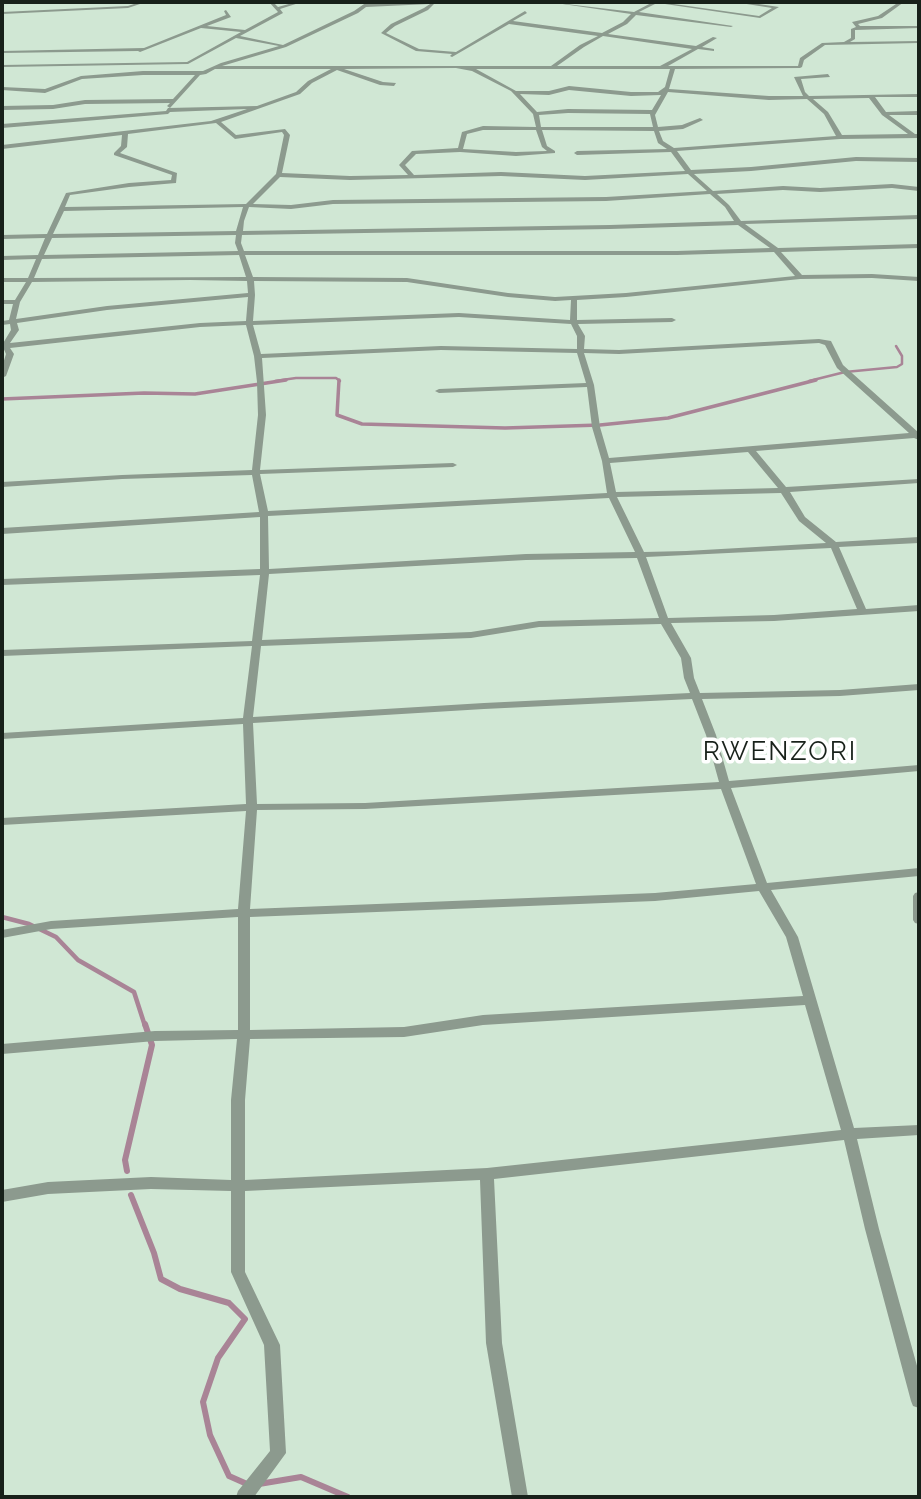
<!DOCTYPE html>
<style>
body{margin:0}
#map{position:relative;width:921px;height:1499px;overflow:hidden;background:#d0e7d4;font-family:Raleway,sans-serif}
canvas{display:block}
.frame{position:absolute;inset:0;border:4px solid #18211a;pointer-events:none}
</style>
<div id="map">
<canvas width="921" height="1499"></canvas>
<div class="frame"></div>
</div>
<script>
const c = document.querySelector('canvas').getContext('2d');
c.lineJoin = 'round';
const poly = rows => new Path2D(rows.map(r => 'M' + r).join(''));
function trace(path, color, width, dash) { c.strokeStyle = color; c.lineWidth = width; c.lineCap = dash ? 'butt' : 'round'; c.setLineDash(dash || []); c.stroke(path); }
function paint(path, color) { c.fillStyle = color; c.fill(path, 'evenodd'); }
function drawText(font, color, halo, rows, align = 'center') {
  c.font = font + ' Raleway,sans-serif'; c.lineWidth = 7; c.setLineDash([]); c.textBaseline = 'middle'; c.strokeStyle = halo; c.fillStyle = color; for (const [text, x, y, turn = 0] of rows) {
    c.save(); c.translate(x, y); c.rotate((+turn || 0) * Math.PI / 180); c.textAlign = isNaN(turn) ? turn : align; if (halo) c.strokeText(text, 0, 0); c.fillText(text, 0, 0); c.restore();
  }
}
trace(poly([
 [275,381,296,378,336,378,340,381],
 [809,381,845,372,897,367,902,364,902,356,896,346]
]), '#a98496', 2.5);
trace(poly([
 [339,380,337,415,362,424,505,428,600,425,668,418,816,380],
 [2,399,144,393,195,394,286,380]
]), '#a98496', 3.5);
trace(poly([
 [2,917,29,924,56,937,78,960,134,992,145,1026]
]), '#a98496', 4.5);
trace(poly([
 [127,1171,125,1160,152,1045,145,1024],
 [131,1195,154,1253,161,1279,180,1289,229,1303,245,1319,218,1358,203,1402,210,1435,229,1476,247,1484],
 [259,1484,301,1477,348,1497]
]), '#a98496', 6);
paint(poly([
 [140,2,146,2,128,8,2,14,2,12,128,6,140,2],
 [269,2,273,2,278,7,296,2,302,2,280,9,283,13,240,36,283,45,354,11,367,2,372,2,370,4,436,2,428,10,395,26,386,33,419,49,456,52,525,11,527,13,513,21,602,33,623,22,631,14,549,2,634,12,653,2,655,4,639,12,733,26,731,27,636,15,627,24,608,34,696,46,713,37,717,38,702,47,714,49,714,51,698,49,668,66,798,66,800,58,822,43,844,42,851,38,851,29,856,27,852,22,878,16,899,2,904,2,882,18,858,24,860,26,919,26,919,28,855,30,855,39,850,42,919,41,919,43,825,45,804,60,802,67,800,68,675,69,669,89,769,96,803,96,794,77,828,74,830,77,801,79,805,92,809,96,919,94,919,97,875,97,886,112,919,111,919,115,889,115,915,134,919,134,919,138,840,139,677,151,691,170,751,167,856,157,919,158,919,162,856,161,751,171,694,174,713,191,783,186,820,188,892,184,919,187,919,191,892,188,820,192,783,190,717,194,729,205,741,221,919,215,919,219,745,224,778,248,919,244,919,248,781,252,802,275,872,274,919,277,919,281,872,278,800,279,626,297,577,300,577,320,672,318,676,320,672,322,578,324,585,336,584,349,619,350,819,339,831,341,843,365,919,433,919,440,914,438,756,451,786,487,919,479,919,483,790,492,805,517,836,542,919,537,919,543,839,547,866,609,919,605,919,611,774,621,671,623,691,658,694,678,700,693,840,690,919,684,919,690,840,696,702,699,716,735,729,781,919,765,919,771,731,788,767,883,919,868,919,876,771,890,798,937,854,1128,919,1125,919,1135,857,1139,879,1229,919,1373,919,1408,913,1406,911,1401,865,1229,844,1140,494,1179,502,1343,528,1497,512,1497,486,1343,480,1180,245,1191,245,1272,280,1345,286,1453,254,1497,236,1497,238,1491,270,1451,264,1345,231,1272,231,1191,151,1189,48,1194,2,1202,2,1190,48,1182,151,1177,231,1180,231,1100,237,1039,155,1041,2,1054,2,1044,155,1031,238,1030,238,917,51,929,2,938,2,930,51,921,238,909,246,811,2,825,2,818,246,804,243,724,2,739,2,733,243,718,252,646,2,656,2,650,252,641,260,575,2,585,2,579,260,569,260,517,2,534,2,528,259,512,252,475,122,479,2,487,2,482,122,475,252,470,258,415,257,382,254,356,246,325,200,327,10,348,14,354,6,376,2,378,2,367,6,354,2,345,11,330,10,324,2,325,2,321,9,320,13,304,2,304,2,300,15,300,26,282,2,282,2,278,28,278,36,259,2,260,2,256,38,255,45,238,2,239,2,235,47,234,66,193,129,183,171,180,172,175,114,155,114,153,121,146,122,135,2,149,2,145,211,121,247,109,170,112,168,114,2,128,2,124,166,111,168,108,257,106,296,92,308,81,331,69,215,69,206,74,200,75,170,108,167,106,170,103,85,104,53,109,2,110,2,106,53,105,85,100,173,99,195,75,143,75,82,79,45,93,2,90,2,87,45,89,81,76,143,71,203,71,221,63,279,46,236,38,188,64,2,67,2,65,187,62,241,32,201,28,140,52,138,51,2,53,2,51,144,48,226,15,224,11,226,10,231,17,207,26,245,30,278,12,269,2],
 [430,4,424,8,391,24,381,33,416,51,452,54,450,56,452,57,509,24,598,36,580,45,551,66,222,66,286,47,358,13,366,7,430,4],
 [603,36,692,49,660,66,557,66,584,47,603,36],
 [456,68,472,71,511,91,533,114,536,127,483,126,462,132,458,148,412,151,399,165,408,175,350,176,282,173,290,135,285,129,236,135,221,122,300,94,312,83,337,70,380,85,394,86,396,83,383,82,344,69,456,68],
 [476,69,670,69,665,87,658,92,631,92,569,86,549,91,516,91,476,69],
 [569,90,631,96,661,95,652,110,568,109,537,112,520,94,549,95,569,90],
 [668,92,769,100,807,99,824,114,836,136,674,148,663,141,659,131,683,129,703,120,700,118,682,125,658,127,655,115,668,92],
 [869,98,882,115,908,134,842,135,828,112,813,99,869,98],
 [568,113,650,114,653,127,541,127,539,115,568,113],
 [216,123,235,139,282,132,284,135,276,174,246,204,65,207,70,195,129,187,176,183,177,173,120,153,127,147,128,134,216,123],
 [483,130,536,130,542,147,547,151,516,152,463,149,467,134,483,130],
 [542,130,654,131,658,143,667,149,577,151,574,153,577,155,671,152,685,171,585,176,501,172,414,175,405,165,416,154,460,152,516,156,555,153,555,151,547,146,542,130],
 [688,174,707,191,606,197,333,200,291,205,253,204,280,177,350,180,501,176,585,180,688,174],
 [710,194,725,207,734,221,610,225,243,231,244,221,249,207,291,209,333,204,606,201,710,194],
 [243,207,236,231,53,234,64,211,243,207],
 [738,225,770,248,677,251,244,251,241,243,242,235,610,229,738,225],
 [236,235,235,243,238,251,44,255,52,238,236,235],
 [774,252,795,276,626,293,555,297,508,293,407,278,253,277,245,255,677,255,774,252],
 [239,255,246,277,34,278,42,259,239,255],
 [190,280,247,281,248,293,107,306,16,319,20,302,32,282,190,280],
 [254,281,407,282,508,297,555,301,571,300,570,320,459,313,253,321,255,295,254,281],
 [248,297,246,321,200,323,10,343,19,330,17,323,107,310,248,297],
 [459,317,571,324,577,336,577,349,441,346,261,354,253,325,459,317],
 [819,343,825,345,837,368,909,433,609,458,600,427,594,385,584,353,619,354,819,343],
 [441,350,577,353,586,383,439,389,435,391,439,393,587,387,592,427,602,461,607,493,268,511,260,474,453,467,457,465,453,463,260,470,266,415,262,358,441,350],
 [748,452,778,488,616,492,610,463,748,452],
 [781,493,799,521,826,543,686,551,644,552,617,497,781,493],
 [609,498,635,552,526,554,269,569,268,516,609,498],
 [831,548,857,609,774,615,668,618,646,557,831,548],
 [637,558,659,618,539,621,471,632,262,640,269,574,526,560,637,558],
 [661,624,681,658,684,678,690,693,484,703,253,717,261,646,471,638,539,627,661,624],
 [692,699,706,735,719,782,365,803,257,804,253,723,484,709,692,699],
 [721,789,756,884,655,893,250,909,257,810,365,809,721,789],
 [759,891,786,937,803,996,483,1015,404,1027,250,1030,250,917,655,901,759,891],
 [805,1005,841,1130,487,1168,245,1180,245,1100,250,1039,404,1037,483,1025,805,1005],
 [671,2,677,2,674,4,759,16,772,8,734,2,745,2,779,7,760,18,665,4,671,2],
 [919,892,919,924,915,923,913,920,913,896,915,893,919,892]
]), '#8c9a8e');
c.letterSpacing = '2px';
drawText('26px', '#18211a', '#fff', [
 ["RWENZORI",780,752]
]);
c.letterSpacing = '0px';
</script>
